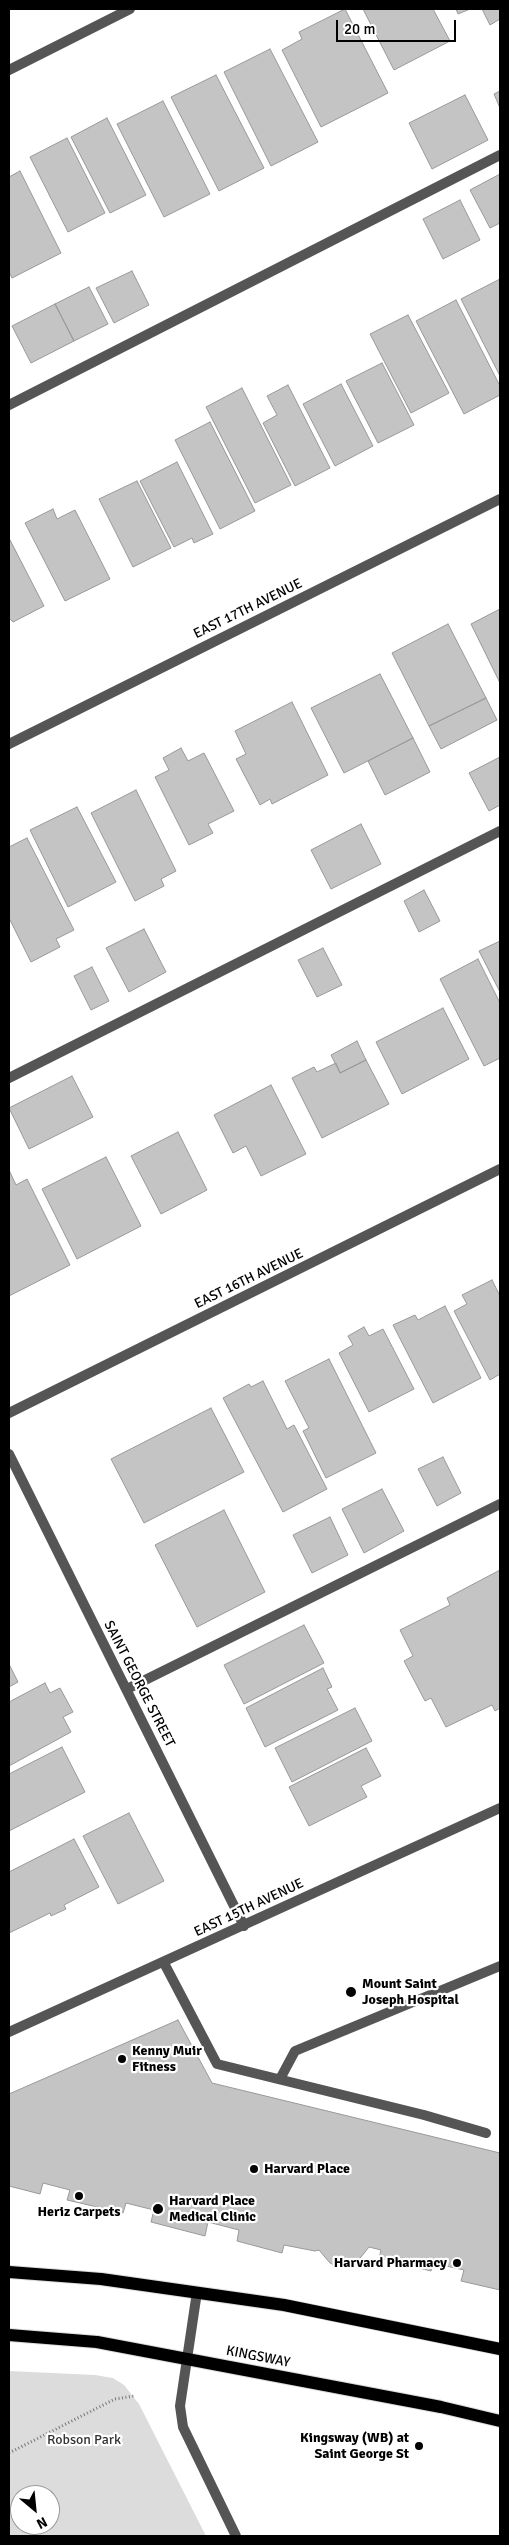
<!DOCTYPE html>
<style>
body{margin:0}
#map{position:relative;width:509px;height:2545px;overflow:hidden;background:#fff;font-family:Signika,sans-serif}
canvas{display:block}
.frame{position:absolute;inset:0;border:10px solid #000;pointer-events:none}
.north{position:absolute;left:10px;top:2485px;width:50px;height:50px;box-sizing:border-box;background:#fff;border:1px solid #999;border-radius:50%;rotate:152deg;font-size:14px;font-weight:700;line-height:20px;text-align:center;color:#000}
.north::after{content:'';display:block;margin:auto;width:18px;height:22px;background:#000;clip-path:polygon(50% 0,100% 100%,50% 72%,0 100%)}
.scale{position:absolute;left:336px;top:20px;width:120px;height:22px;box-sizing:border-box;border:2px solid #000;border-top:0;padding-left:6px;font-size:15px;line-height:18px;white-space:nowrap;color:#000;-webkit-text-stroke:4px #fff;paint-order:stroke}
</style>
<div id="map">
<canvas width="509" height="2545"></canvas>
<div class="frame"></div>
<div class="north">N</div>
<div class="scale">20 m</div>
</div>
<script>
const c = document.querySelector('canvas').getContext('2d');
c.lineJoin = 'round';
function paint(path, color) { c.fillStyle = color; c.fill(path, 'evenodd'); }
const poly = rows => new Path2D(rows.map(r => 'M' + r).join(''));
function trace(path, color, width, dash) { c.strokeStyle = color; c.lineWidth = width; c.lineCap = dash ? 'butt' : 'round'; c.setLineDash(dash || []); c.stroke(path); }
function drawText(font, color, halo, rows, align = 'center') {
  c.font = font + ' Signika,sans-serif'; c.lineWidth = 4.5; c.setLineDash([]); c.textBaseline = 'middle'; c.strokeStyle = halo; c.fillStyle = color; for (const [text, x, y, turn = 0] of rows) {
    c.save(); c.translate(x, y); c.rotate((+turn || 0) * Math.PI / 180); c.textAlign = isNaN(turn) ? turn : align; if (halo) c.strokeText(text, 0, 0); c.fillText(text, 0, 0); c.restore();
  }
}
paint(poly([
 [9,2371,95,2375,113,2378,124,2385,139,2404,206,2536,9,2536],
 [20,2495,50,2495,50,2525,20,2525]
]), '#dcdcdc');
const building = poly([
 [345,9,388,93,321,127,282,50,302,39,299,32,345,9],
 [363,9,433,9,450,41,394,70,363,9],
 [456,9,470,9,458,14,456,9],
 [482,9,500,9,500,19,490,25,482,9],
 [270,49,318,142,271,166,224,72,270,49],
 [216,75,264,168,219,191,171,97,216,75],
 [500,91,500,108,494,94,500,91],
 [465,95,488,140,432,169,409,123,465,95],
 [163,101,210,194,164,217,117,124,163,101],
 [107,118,146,195,110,213,71,137,107,118],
 [67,138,105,213,68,232,30,157,67,138],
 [20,171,61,253,12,278,9,272,9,177,20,171],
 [500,174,500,223,490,228,470,190,500,174],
 [460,200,480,240,443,259,423,219,460,200],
 [132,271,149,305,114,323,96,288,132,271],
 [500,279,500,376,461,299,500,279],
 [89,287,108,324,74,341,55,304,89,287],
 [456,300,500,386,500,395,464,414,416,321,456,300],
 [55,304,74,341,31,363,12,326,55,304],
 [408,315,449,393,411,413,370,334,408,315],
 [382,363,414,425,378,443,346,381,382,363],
 [341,384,373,446,335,466,303,404,341,384],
 [288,385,330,468,295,486,263,423,277,415,267,396,288,385],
 [242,388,291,485,255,503,206,407,242,388],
 [210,422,255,511,220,529,175,440,210,422],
 [177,462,213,534,194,543,192,538,174,547,140,481,177,462],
 [137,481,171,548,133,567,99,499,137,481],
 [53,509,57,519,75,510,110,579,65,601,25,523,53,509],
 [9,538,44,606,13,622,9,618,9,538],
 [500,609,500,683,471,624,500,609],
 [448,624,486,698,429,726,392,653,448,624],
 [380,674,413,738,344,773,311,708,380,674],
 [486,698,497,720,441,749,429,726,486,698],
 [292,702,328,775,272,804,270,799,260,805,236,759,246,754,235,731,292,702],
 [413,738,430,772,385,795,368,761,413,738],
 [181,748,188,761,204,753,234,811,208,824,213,833,189,845,155,777,169,770,163,758,181,748],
 [500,757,500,805,489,811,469,773,500,757],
 [136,790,176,871,161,879,164,886,135,901,91,813,136,790],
 [77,807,116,882,68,907,30,830,77,807],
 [361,824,381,864,331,889,311,850,361,824],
 [27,838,74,930,56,939,60,947,31,962,9,918,9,847,27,838],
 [424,890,440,921,419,932,404,901,424,890],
 [144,929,166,972,129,992,106,948,144,929],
 [500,941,500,992,479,951,500,941],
 [323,948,342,985,317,997,298,960,323,948],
 [478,959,500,1003,500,1058,484,1066,440,979,478,959],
 [92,967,109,1001,91,1010,74,976,92,967],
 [443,1008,469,1059,402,1094,376,1042,443,1008],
 [357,1041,366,1060,340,1073,331,1055,357,1041],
 [366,1060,389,1104,322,1138,292,1078,314,1067,317,1072,336,1063,340,1073,366,1060],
 [72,1076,93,1117,29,1149,9,1108,72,1076],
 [271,1085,306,1154,261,1176,246,1146,233,1153,214,1115,271,1085],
 [178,1132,207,1190,161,1214,131,1156,178,1132],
 [106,1157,141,1226,77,1259,42,1189,106,1157],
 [9,1170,16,1185,27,1179,70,1265,9,1296,9,1170],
 [492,1280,500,1296,500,1374,490,1380,454,1311,467,1304,462,1295,492,1280],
 [445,1306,481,1378,433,1403,393,1325,415,1315,418,1320,445,1306],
 [364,1327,369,1336,383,1329,414,1389,369,1412,339,1353,353,1345,348,1336,364,1327],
 [329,1359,376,1453,326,1478,303,1431,309,1428,285,1381,329,1359],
 [263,1381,287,1429,294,1425,327,1489,283,1512,223,1398,249,1384,251,1387,263,1381],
 [211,1408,244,1472,144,1523,111,1459,211,1408],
 [443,1457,461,1493,437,1506,418,1469,443,1457],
 [382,1489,404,1531,364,1553,342,1509,382,1489],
 [224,1510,265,1592,197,1627,155,1545,224,1510],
 [330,1517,348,1555,312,1573,293,1535,330,1517],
 [500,1570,500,1708,495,1711,492,1705,446,1727,431,1698,425,1701,404,1661,413,1656,400,1630,450,1605,447,1598,500,1570],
 [304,1625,324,1663,244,1704,224,1665,304,1625],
 [9,1664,18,1682,9,1687,9,1664],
 [323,1668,332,1687,327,1689,338,1710,265,1747,246,1708,323,1668],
 [45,1683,50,1693,60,1688,73,1712,63,1717,71,1732,9,1766,9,1702,45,1683],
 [355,1708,372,1741,292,1782,275,1748,355,1708],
 [62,1747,85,1792,9,1831,9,1774,62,1747],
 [366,1748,381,1776,361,1786,367,1797,309,1826,289,1787,366,1748],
 [129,1813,164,1881,118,1904,83,1836,129,1813],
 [74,1839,99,1887,64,1905,66,1909,51,1916,50,1913,9,1933,9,1872,74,1839],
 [178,2020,212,2083,500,2153,500,2290,461,2281,464,2270,433,2263,431,2271,379,2258,381,2250,369,2247,357,2262,350,2266,338,2267,330,2263,319,2250,315,2251,284,2245,282,2253,237,2241,239,2230,208,2222,205,2236,151,2222,154,2210,126,2203,123,2213,67,2200,70,2190,43,2183,40,2194,9,2186,9,2094,178,2020]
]);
paint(building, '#c4c4c4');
trace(building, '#999', 1);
const primary = poly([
 [9,2272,101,2279,284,2305,500,2349],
 [9,2335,97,2342,441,2407,500,2421]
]);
trace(primary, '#dbdbdb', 14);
trace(poly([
 [9,2453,115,2399,134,2396]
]), '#777', 3, [1, 2.5]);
trace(poly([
 [9,405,500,155],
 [9,1078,500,831],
 [127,1689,500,1504],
 [164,1963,217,2064,424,2115,486,2133],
 [280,2079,295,2051,500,1966]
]), '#555', 10);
trace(poly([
 [9,70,130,9],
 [9,744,500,499],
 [9,1454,244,1926],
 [9,2032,500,1808],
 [197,2292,180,2406,183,2427,236,2536]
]), '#555', 10);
trace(poly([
 [9,1413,500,1169]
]), '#555', 10);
trace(primary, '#000', 12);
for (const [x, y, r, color] of [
 [351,1992,6,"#000"],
 [122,2059,5,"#000"],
 [254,2169,5,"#000"],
 [79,2196,5,"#000"],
 [158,2209,6,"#000"],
 [457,2263,5,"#000"],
 [419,2446,5,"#000"]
]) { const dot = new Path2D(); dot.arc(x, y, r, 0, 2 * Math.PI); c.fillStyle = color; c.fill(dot); trace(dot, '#fff', 2); }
drawText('14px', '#000', '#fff', [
 ["EAST 17TH AVENUE",248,609,-26],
 ["EAST 16TH AVENUE",249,1279,-26],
 ["SAINT GEORGE STREET",139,1684,63],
 ["EAST 15TH AVENUE",249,1908,-25],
 ["KINGSWAY",258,2357,11]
]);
drawText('bold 14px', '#000', '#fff', [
 ["Mount Saint",362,1984],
 ["Joseph Hospital",362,2000],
 ["Kenny Muir",132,2051],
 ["Fitness",132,2067],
 ["Harvard Place",264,2169],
 ["Harvard Place",169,2201],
 ["Medical Clinic",169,2217],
 ["Heriz Carpets",79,2212,"center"],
 ["Harvard Pharmacy",447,2263,"right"],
 ["Kingsway (WB) at",409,2438,"right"],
 ["Saint George St",409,2454,"right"]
], 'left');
drawText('14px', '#333', '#fff', [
 ["Robson Park",84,2440]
]);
</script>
